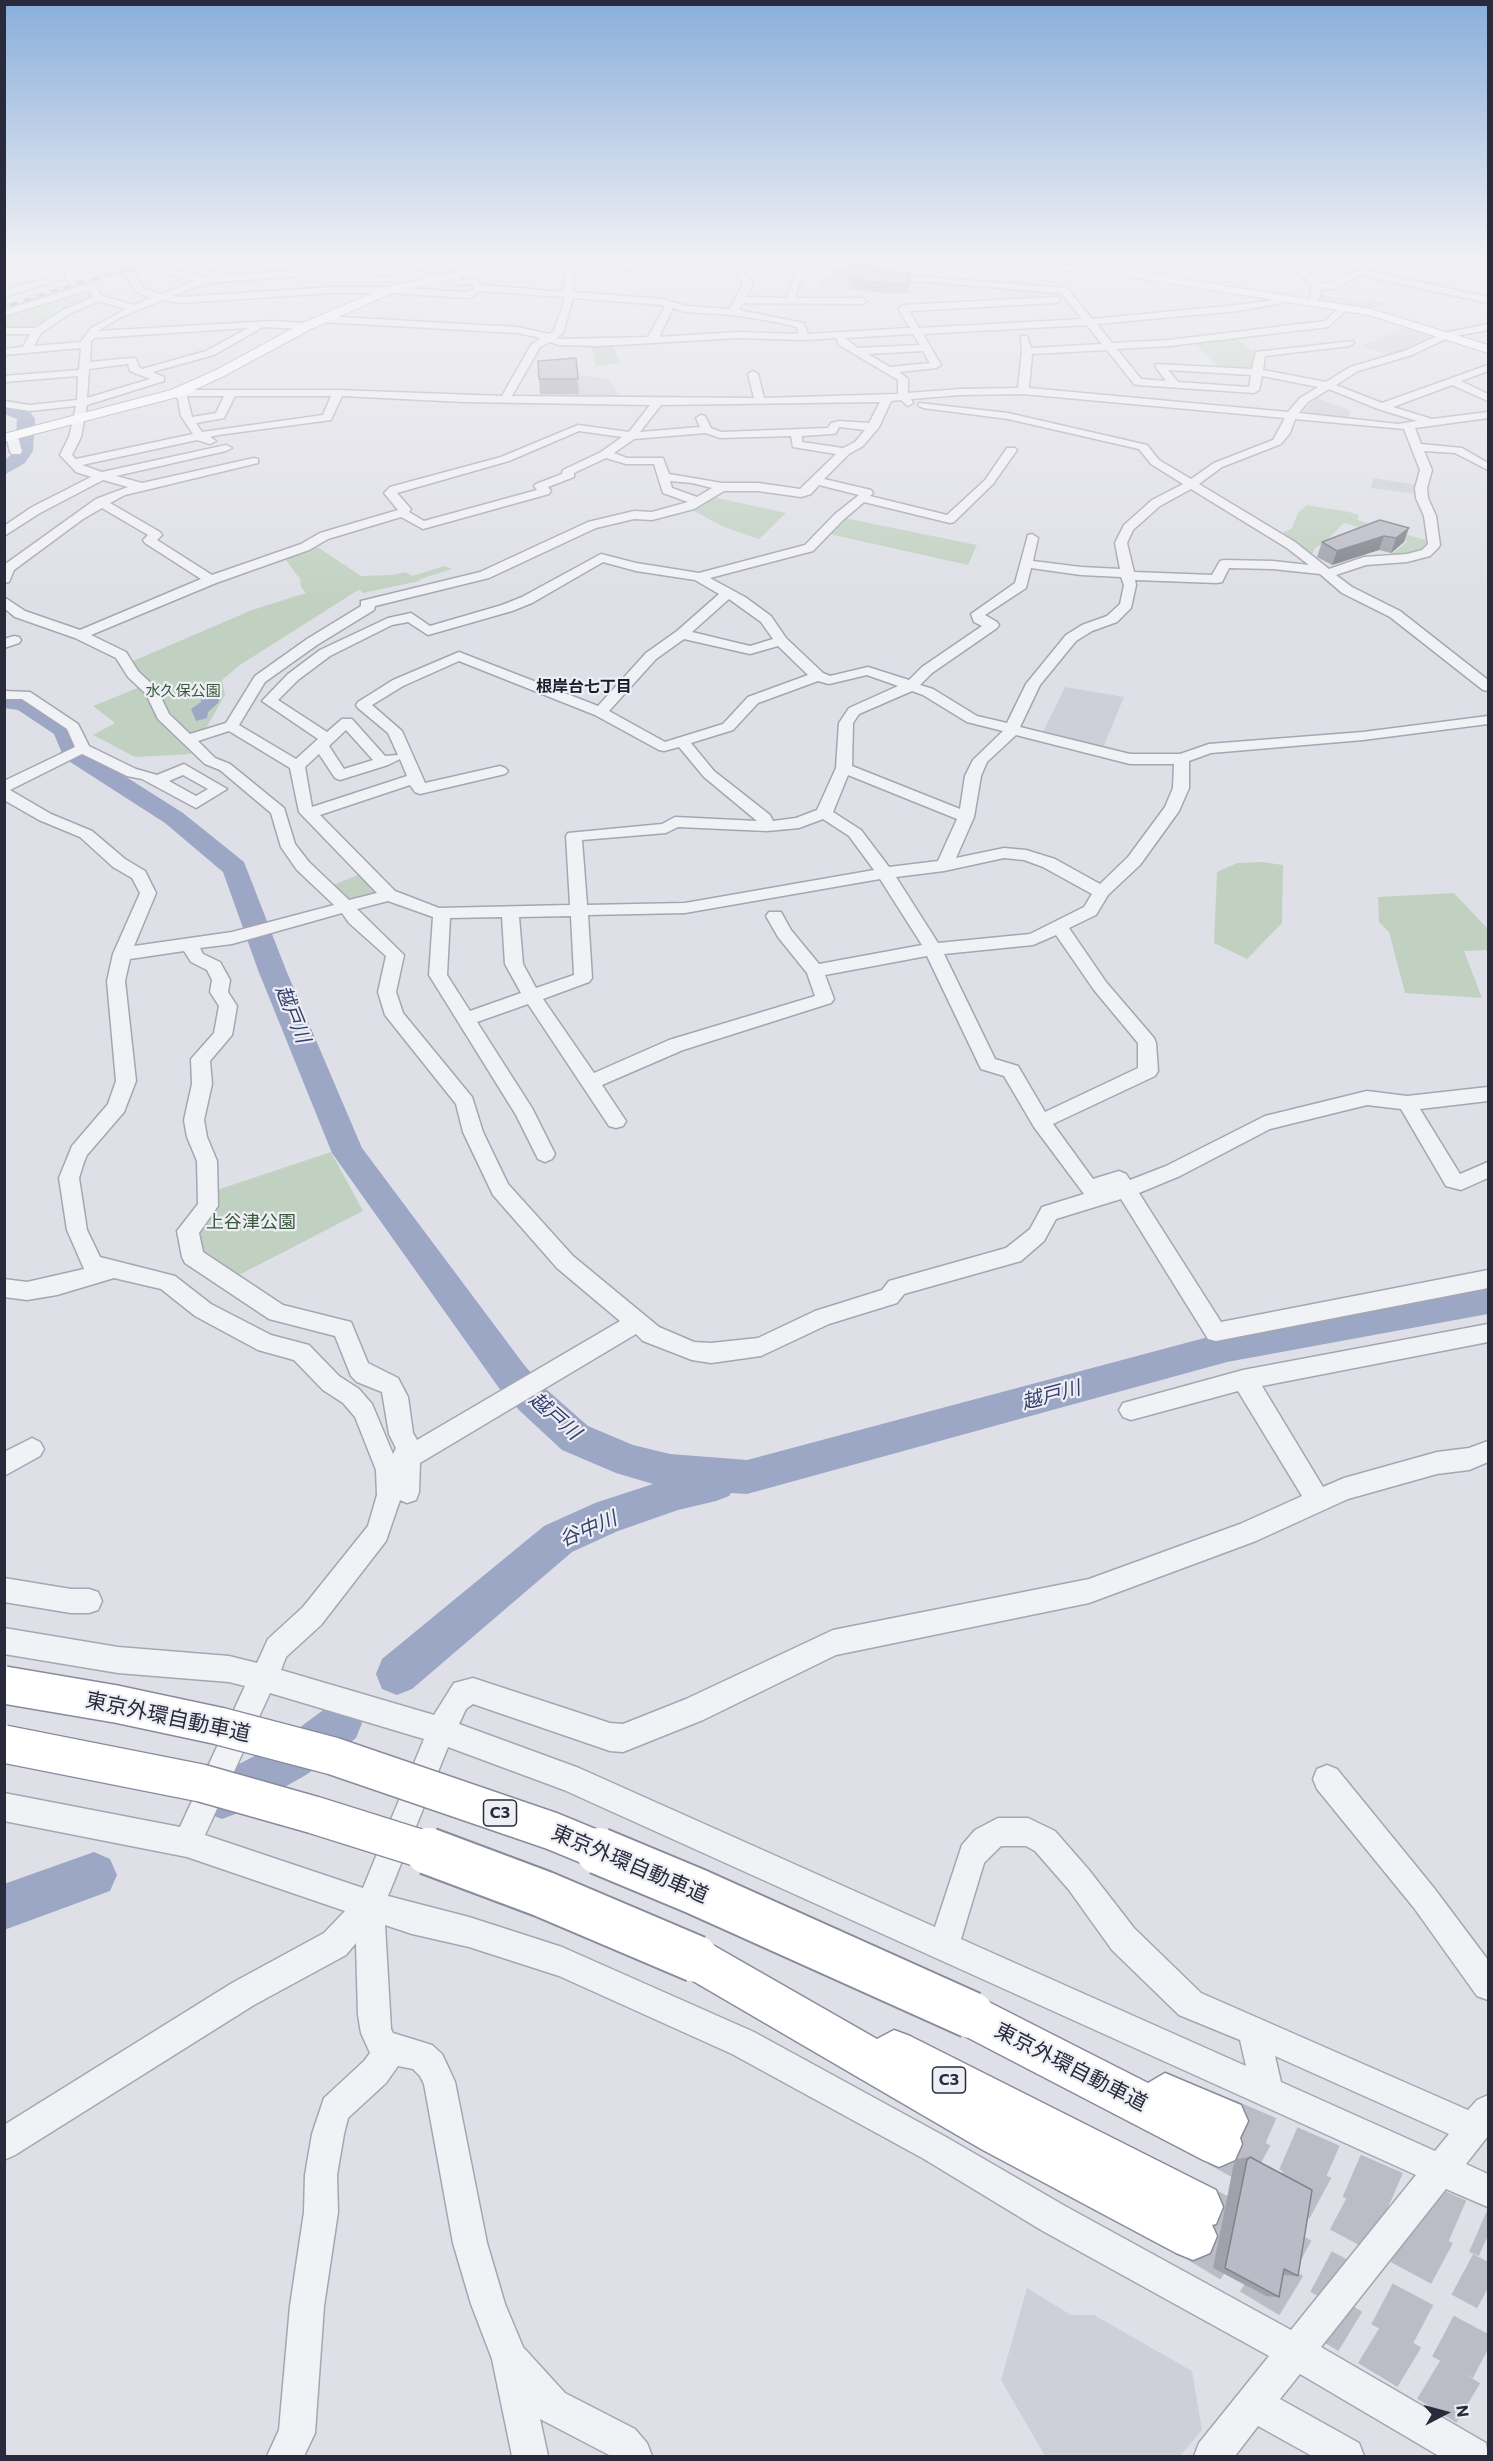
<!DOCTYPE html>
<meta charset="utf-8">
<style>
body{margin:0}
#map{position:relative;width:1493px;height:2461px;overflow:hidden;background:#dfe0e7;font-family:Commissioner,sans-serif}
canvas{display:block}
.frame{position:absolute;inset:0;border:6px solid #292b3d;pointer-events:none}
.north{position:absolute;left:1415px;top:2383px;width:60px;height:60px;-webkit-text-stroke:4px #eeeff5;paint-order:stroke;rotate:84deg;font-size:16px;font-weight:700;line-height:24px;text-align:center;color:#292b3d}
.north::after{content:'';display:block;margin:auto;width:21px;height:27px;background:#292b3d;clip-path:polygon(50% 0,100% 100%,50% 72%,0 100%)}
</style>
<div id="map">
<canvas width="1493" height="2461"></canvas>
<div class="frame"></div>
<div class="north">N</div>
</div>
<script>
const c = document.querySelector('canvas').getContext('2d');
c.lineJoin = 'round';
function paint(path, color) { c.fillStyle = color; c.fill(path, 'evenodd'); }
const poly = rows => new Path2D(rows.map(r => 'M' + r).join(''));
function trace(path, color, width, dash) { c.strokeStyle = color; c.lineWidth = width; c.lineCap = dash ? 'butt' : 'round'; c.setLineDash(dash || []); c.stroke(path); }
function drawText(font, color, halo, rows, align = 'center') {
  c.font = font + ' Commissioner,"Noto Sans JP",sans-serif'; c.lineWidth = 4.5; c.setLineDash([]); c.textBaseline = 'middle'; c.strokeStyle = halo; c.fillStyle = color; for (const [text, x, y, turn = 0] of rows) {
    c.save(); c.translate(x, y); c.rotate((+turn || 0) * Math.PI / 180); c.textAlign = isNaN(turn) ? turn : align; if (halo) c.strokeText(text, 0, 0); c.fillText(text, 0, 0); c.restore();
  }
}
paint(poly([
 [885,268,878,276,922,279,912,294,819,288,819,276,837,276,837,269],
 [1320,294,1362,302,1366,299,1385,303,1371,310,1320,301,1318,300],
 [1408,326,1436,336,1390,355,1361,346],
 [560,371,579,371,581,375,608,379,617,390,617,399,541,398,540,376],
 [1317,398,1350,410,1350,420,1302,413],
 [1373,478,1417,485,1416,494,1371,488],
 [1065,687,1124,697,1103,748,1042,734],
 [1027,2288,1071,2315,1094,2315,1192,2371,1202,2430,1180,2456,1045,2456,1001,2380]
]), '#cdcfd9');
paint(poly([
 [1007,286,1058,290,1066,297,1003,301],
 [90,288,94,297,37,328,5,330,4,314],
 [1235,338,1257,354,1256,369,1218,367,1193,342],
 [613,344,620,363,596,366,591,345],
 [713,497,786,513,759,539,724,527,690,509],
 [1307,505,1349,512,1359,515,1357,520,1429,541,1420,551,1395,556,1391,554,1407,542,1344,523,1325,542,1314,549,1313,553,1309,553,1283,533,1292,528,1298,513],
 [844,518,977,545,968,565,829,534],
 [313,544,361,576,392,575,406,572,412,576,445,566,452,569,420,579,419,581,363,593,360,590,355,592,240,665,222,680,225,695,205,730,195,734,174,735,192,754,135,757,93,735,115,723,93,706,145,685,126,664,252,610,306,593,301,587,300,579,283,556],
 [1262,862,1283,865,1282,923,1247,959,1214,943,1217,872,1237,863],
 [363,873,383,895,351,904,333,885],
 [1454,893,1488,929,1488,950,1464,951,1482,998,1405,993,1389,932,1379,922,1378,897],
 [331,1152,363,1211,239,1275,202,1261,195,1229,211,1192]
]), '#c1d1c1');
paint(poly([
 [208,693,220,698,218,703,208,712,207,718,196,721,191,709,201,702,201,694]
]), '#9ca6c5');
paint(poly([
 [4,404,29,410,35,419,33,451,25,463,4,475,4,461,15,451,17,419,4,414,4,404],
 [4,694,33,699,72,726,82,749,183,813,244,862,286,970,362,1148,525,1366,546,1389,588,1426,633,1445,670,1454,747,1460,1227,1332,1488,1286,1488,1314,1227,1362,747,1494,731,1493,729,1496,716,1501,678,1510,618,1531,572,1552,412,1689,397,1695,382,1689,376,1674,382,1659,544,1526,595,1503,653,1484,616,1473,562,1450,520,1411,499,1388,332,1153,258,970,223,872,165,823,64,758,54,734,18,710,4,708,4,694],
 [341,1702,356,1708,362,1723,356,1738,306,1775,238,1813,222,1819,206,1813,200,1797,206,1781,276,1745,326,1708,341,1702],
 [94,1852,110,1859,117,1875,110,1891,4,1930,4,1884,94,1852]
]), '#9ca6c5');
trace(poly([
 [124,259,129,272]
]), '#bbbcc5', 10, [10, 5]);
trace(poly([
 [1225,2121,1488,2235],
 [1219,2144,1488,2288],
 [1199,2207,1488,2360],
 [1193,2236,1488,2415]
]), '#bbbcc5', 46, [46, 23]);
const minor = poly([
 [54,258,63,258,64,278,4,297,4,291,56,275,55,267,4,271,4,265,54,262,54,258],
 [91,258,100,258,102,263,121,258,139,258,100,269,97,268,91,258],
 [178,258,194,258,171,265,174,270,180,272,205,258,216,258,190,274,204,277,242,258,254,258,220,276,300,270,376,270,412,267,435,279,427,281,411,273,376,276,300,276,207,283,173,296,181,297,331,287,388,287,468,292,474,288,471,284,457,285,448,275,453,272,462,280,476,279,482,285,564,292,566,258,574,258,573,292,663,299,686,306,730,309,743,283,734,271,734,262,625,270,620,267,618,258,627,258,629,264,742,258,744,271,753,283,746,297,786,298,798,264,802,261,806,264,795,298,862,298,867,301,862,304,743,303,739,310,804,323,808,334,910,328,898,308,903,305,1056,297,1061,300,1056,303,909,311,919,328,1082,319,1061,293,878,278,878,274,892,262,896,265,888,274,1067,288,1092,319,1237,305,1273,300,1283,294,1288,297,1279,304,1237,311,1097,324,1112,343,1169,340,1325,321,1342,305,1350,307,1328,327,1169,346,1117,349,1141,379,1166,381,1155,366,1156,364,1252,369,1256,352,1353,341,1354,343,1349,346,1265,356,1263,370,1326,382,1350,367,1404,351,1444,333,1488,324,1488,330,1450,337,1412,355,1358,371,1336,385,1382,403,1488,365,1488,371,1461,381,1488,394,1488,401,1452,385,1393,407,1432,419,1488,412,1488,418,1415,428,1421,444,1462,448,1488,463,1488,470,1455,453,1424,451,1432,470,1427,488,1428,498,1436,516,1440,545,1438,548,1430,556,1407,562,1366,565,1336,575,1352,587,1400,611,1488,680,1488,691,1483,690,1390,617,1342,593,1320,574,1273,569,1229,568,1222,582,1217,583,1135,580,1136,585,1131,608,1117,622,1092,631,1076,641,1040,685,1020,727,1130,754,1180,754,1209,744,1363,732,1488,716,1488,724,1363,740,1211,753,1189,761,1189,788,1179,811,1140,865,1108,895,1096,915,1069,928,1106,982,1154,1038,1156,1043,1158,1071,1155,1076,1053,1124,1093,1179,1119,1171,1126,1174,1130,1180,1166,1166,1265,1116,1367,1091,1407,1096,1488,1087,1488,1101,1420,1109,1460,1174,1488,1162,1488,1178,1461,1190,1446,1186,1401,1109,1367,1105,1270,1129,1180,1176,1139,1193,1221,1322,1488,1270,1488,1288,1216,1341,1208,1339,1121,1199,1056,1219,1044,1241,1021,1261,904,1294,897,1303,829,1324,761,1356,711,1363,692,1360,643,1341,636,1334,420,1463,419,1492,416,1500,407,1503,400,1500,386,1541,321,1625,286,1657,281,1670,434,1715,454,1683,473,1678,610,1723,623,1724,686,1699,833,1630,1089,1579,1240,1524,1302,1496,1238,1391,1131,1420,1123,1417,1119,1410,1123,1403,1243,1370,1488,1324,1488,1342,1262,1386,1323,1487,1344,1478,1437,1452,1469,1448,1488,1441,1488,1462,1469,1470,1437,1474,1348,1499,1256,1541,1089,1603,836,1655,703,1720,623,1752,610,1751,473,1704,466,1709,459,1724,579,1768,935,1927,962,1845,975,1830,998,1818,1028,1818,1055,1831,1089,1870,1134,1928,1201,1993,1468,2110,1477,2100,1488,2095,1488,2136,1466,2164,1488,2174,1488,2207,1446,2189,1321,2347,1486,2443,1488,2456,1439,2456,1300,2374,1280,2399,1359,2443,1364,2456,1312,2456,1258,2426,1235,2456,1194,2456,1199,2443,1269,2356,1041,2230,924,2159,732,2054,559,1976,469,1947,412,1934,385,1925,391,2029,393,2033,432,2045,442,2054,450,2071,455,2082,487,2243,505,2304,523,2347,565,2393,635,2429,647,2443,652,2456,611,2456,540,2419,548,2456,512,2456,492,2359,471,2304,453,2243,424,2084,420,2076,413,2069,398,2066,386,2083,348,2118,344,2134,337,2175,338,2212,324,2306,315,2433,304,2456,267,2456,279,2430,290,2306,304,2212,305,2175,312,2134,324,2098,364,2061,370,2053,361,2033,358,2015,356,1943,346,1955,254,2005,15,2155,4,2160,4,2125,232,1983,324,1933,345,1911,187,1857,4,1821,4,1793,180,1827,245,1686,229,1682,118,1673,4,1654,4,1628,118,1647,229,1656,257,1663,268,1639,303,1607,368,1526,377,1495,376,1470,355,1417,343,1403,323,1390,294,1360,258,1350,195,1316,161,1289,114,1278,57,1295,27,1300,4,1297,4,1279,27,1282,84,1269,67,1230,59,1178,72,1146,108,1104,116,1081,107,981,113,954,140,893,132,878,113,867,80,837,39,820,4,800,4,781,75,747,67,729,22,699,4,699,4,691,30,692,78,724,89,746,136,769,157,775,184,764,227,789,196,808,142,779,127,776,82,754,10,790,51,814,92,831,125,859,145,871,156,893,134,946,232,932,334,905,297,870,281,847,271,813,220,770,205,764,158,719,146,694,128,677,116,658,75,638,15,617,4,608,4,597,25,611,80,630,201,579,145,543,143,540,148,535,102,508,83,519,14,570,9,582,4,583,4,565,96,499,128,487,103,480,40,513,4,536,4,526,32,507,91,477,76,472,60,455,69,437,76,406,30,411,4,407,4,401,30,405,77,400,78,376,4,382,4,376,79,370,81,348,4,355,4,349,23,347,30,334,4,334,4,328,35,328,63,310,93,297,89,290,4,316,4,310,91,283,94,284,102,296,134,305,151,298,137,292,124,272,126,270,132,270,143,288,161,294,195,281,167,274,162,264,163,262,178,258],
 [481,291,564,297,563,305,554,331,549,334,517,327,322,316,317,319,322,322,517,333,541,338,531,345,502,396,338,390,176,390,171,393,178,399,181,416,193,434,76,459,72,455,81,437,87,405,164,381,164,377,152,372,214,355,263,327,307,329,312,326,307,323,272,321,98,331,121,317,163,300,181,303,331,293,388,293,470,298,481,291],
 [573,298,662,305,665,306,648,337,561,339,557,338,563,333,573,298],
 [99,301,126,309,91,328,81,342,34,346,41,333,69,314,99,301],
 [673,308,685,312,734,315,781,323,797,327,798,334,739,332,659,337,673,308],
 [1087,325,1102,344,1031,348,1027,336,1021,336,1022,351,1018,388,960,389,908,393,908,379,899,372,936,368,941,365,923,334,1087,325],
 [248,328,206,351,142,369,139,367,136,359,132,358,90,362,91,342,94,338,248,328],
 [913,334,920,345,858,348,845,338,913,334],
 [739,338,804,340,836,338,839,345,898,380,898,394,764,398,758,374,753,371,748,374,754,398,512,396,540,347,550,342,559,345,600,346,739,338],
 [1107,350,1134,384,1138,385,1254,393,1259,390,1262,376,1318,387,1300,398,1288,412,1029,388,1032,354,1107,350],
 [923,351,930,363,890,367,868,354,923,351],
 [128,364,130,371,150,379,87,398,89,369,128,364],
 [1168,370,1251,375,1249,387,1178,382,1168,370],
 [1329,389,1378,409,1417,421,1398,424,1299,413,1308,402,1329,389],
 [1023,394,1285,418,1273,440,1214,463,1191,479,1159,460,1147,445,1008,413,919,403,918,405,923,408,1008,419,1139,449,1151,464,1183,484,1152,500,1124,525,1115,543,1120,569,1081,567,1033,561,1038,538,1032,534,1028,535,1015,583,971,614,974,622,982,626,922,667,909,680,868,667,830,676,823,673,786,638,771,616,745,597,710,578,813,551,843,520,864,502,950,523,954,522,993,484,1017,450,1015,448,1007,448,985,480,947,515,870,496,873,493,871,490,824,479,849,454,863,446,879,427,891,401,901,400,908,406,913,403,911,399,960,395,1023,394],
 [187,396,224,396,216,413,192,417,187,396],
 [235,396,331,396,323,415,202,432,196,423,224,418,235,396],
 [342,396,464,402,650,405,629,432,578,425,501,457,390,487,384,493,398,510,320,533,301,544,212,575,157,540,162,535,160,532,110,503,125,495,258,463,258,459,254,458,142,483,116,476,226,451,232,448,226,445,102,472,82,465,197,440,210,444,216,441,210,437,218,435,331,420,342,396],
 [880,402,869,423,839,421,831,423,828,428,721,432,711,428,705,416,701,415,696,418,700,427,640,432,661,405,880,402],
 [1295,419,1404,429,1420,470,1415,488,1416,498,1424,516,1428,544,1422,550,1407,554,1364,557,1329,569,1295,542,1199,484,1222,467,1281,444,1290,433,1295,419],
 [839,427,865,430,855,442,843,448,802,442,802,436,832,434,836,433,839,427],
 [579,431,622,437,601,452,563,470,562,474,536,484,534,486,537,490,424,521,409,512,411,509,397,493,509,461,579,431],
 [706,433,720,438,791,436,793,447,836,454,800,489,758,483,722,483,669,474,663,458,627,458,614,453,634,439,706,433],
 [606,458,626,464,654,464,663,493,688,502,652,512,634,511,588,522,480,572,361,601,361,606,307,639,255,676,226,723,190,734,169,714,157,689,138,671,126,652,91,635,216,583,309,550,328,539,401,517,423,529,549,494,551,491,548,487,574,477,574,473,606,458],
 [670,481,692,483,712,488,697,497,672,488,670,481],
 [819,485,859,495,835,514,805,545,699,573,636,563,601,554,522,597,502,605,430,626,411,613,388,618,320,650,288,674,262,701,318,739,296,759,239,725,265,682,317,645,374,610,375,606,489,578,596,528,634,519,652,520,694,509,724,491,758,491,801,497,811,494,819,485],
 [1191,489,1287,548,1309,565,1273,561,1224,560,1220,561,1212,575,1134,572,1127,543,1133,530,1160,506,1191,489],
 [603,562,636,571,695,580,719,594,677,631,646,653,598,706,459,652,393,680,358,702,356,705,358,708,388,733,398,755,385,756,352,719,342,719,327,732,278,700,298,680,330,656,392,625,408,622,428,635,512,611,532,603,603,562],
 [1031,568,1081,575,1121,577,1124,585,1120,604,1107,616,1082,625,1066,635,1026,684,1007,723,977,716,933,689,920,685,932,673,997,628,999,625,997,622,985,615,1026,588,1031,568],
 [729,599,761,622,773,639,750,646,692,632,729,599],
 [684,639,750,654,778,646,808,675,748,697,723,724,665,742,609,711,656,659,684,639],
 [459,661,595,715,659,750,664,751,679,747,704,777,757,821,675,817,662,824,568,833,566,836,570,905,439,908,395,891,320,815,410,785,415,792,420,794,505,774,508,771,505,768,500,766,425,783,402,731,372,705,403,686,459,661],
 [867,675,898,686,849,708,839,723,836,768,817,810,796,818,773,821,770,815,714,771,691,743,733,730,758,703,818,681,829,684,867,675],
 [912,691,923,695,967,722,1003,731,973,760,965,776,960,809,852,766,853,723,859,714,912,691],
 [346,730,373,760,344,769,329,746,346,730],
 [229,731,290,768,299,812,377,893,349,900,309,862,295,844,284,808,230,764,215,758,198,741,229,731],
 [1016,735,1130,764,1174,764,1173,788,1165,807,1128,857,1100,884,1055,859,1026,850,1004,848,956,858,974,817,981,776,987,762,1016,735],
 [319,754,335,778,340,780,388,765,400,759,407,776,312,807,305,767,319,754],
 [183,775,208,789,196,796,169,781,183,775],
 [848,775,957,819,938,861,889,867,861,830,833,812,848,775],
 [823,819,849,836,874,870,685,903,587,905,582,840,666,833,678,827,767,831,799,828,823,819],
 [1004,858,1024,860,1043,867,1092,894,1084,907,1030,934,938,943,896,877,944,871,1004,858],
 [880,879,922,945,819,964,791,930,781,912,769,912,766,916,778,937,807,973,815,996,669,1040,594,1073,543,999,589,982,592,978,588,915,685,913,880,879],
 [388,901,433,917,429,975,516,1115,538,1159,545,1162,552,1159,555,1154,532,1108,477,1022,528,1004,609,1126,616,1128,623,1126,626,1121,602,1085,683,1050,831,1003,834,999,825,975,927,956,981,1069,1004,1076,1034,1127,1084,1194,1042,1207,1030,1229,1006,1248,889,1281,882,1290,815,1311,758,1338,711,1343,694,1342,659,1327,573,1256,508,1184,483,1132,472,1097,403,1013,396,992,404,955,357,909,388,901],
 [342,913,349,923,386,956,378,992,385,1015,456,1104,463,1132,493,1195,557,1268,620,1321,417,1440,413,1433,408,1397,398,1378,368,1363,351,1322,283,1305,203,1252,199,1233,218,1206,217,1161,207,1137,204,1120,212,1084,210,1061,232,1035,237,1006,228,992,230,980,220,962,203,954,200,948,232,944,342,913],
 [571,916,574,975,536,988,523,964,519,917,571,916],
 [502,917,505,964,521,993,470,1011,447,975,450,918,502,917],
 [1056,935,1094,990,1138,1043,1138,1068,1045,1112,1018,1066,995,1059,944,954,1033,945,1056,935],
 [184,951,191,962,207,970,212,980,210,992,219,1006,214,1033,191,1059,192,1084,184,1120,187,1137,197,1161,198,1204,177,1231,182,1257,185,1263,269,1319,335,1336,351,1376,357,1382,382,1392,389,1434,396,1448,393,1454,372,1404,359,1389,339,1376,309,1345,271,1335,211,1304,175,1276,100,1257,87,1230,79,1178,84,1162,87,1155,124,1112,136,1081,125,981,130,959,184,951],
 [270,1693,424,1739,363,1888,205,1835,270,1693],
 [448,1747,564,1790,1416,2175,1291,2330,1065,2206,946,2137,754,2032,562,1947,469,1917,388,1896,448,1747],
 [1001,1846,1026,1846,1035,1851,1069,1890,1112,1950,1179,2015,1240,2040,1246,2066,961,1939,984,1863,1001,1846],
 [1275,2056,1449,2134,1435,2151,1281,2082,1275,2056],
 [1103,258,1112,258,1109,270,1104,273,1099,270,1103,258],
 [1168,258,1178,258,1152,278,1146,278,1146,274,1168,258],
 [1285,258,1294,258,1320,283,1330,284,1359,269,1488,297,1488,303,1360,275,1335,289,1321,289,1319,299,1314,302,1309,299,1312,286,1285,258],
 [1394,258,1402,258,1402,259,1398,262,1394,258],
 [12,433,18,436,22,452,20,454,12,454,10,452,6,436,12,433],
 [14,636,19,637,21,640,19,643,4,648,4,639,14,636],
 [32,1438,40,1442,44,1449,40,1456,4,1476,4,1452,32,1438],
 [4,1578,71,1589,89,1589,98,1592,102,1601,98,1610,89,1613,71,1613,4,1602,4,1578],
 [1327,1765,1337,1769,1434,1888,1488,1960,1488,2000,1477,1996,1414,1908,1317,1789,1313,1779,1317,1769,1327,1765]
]);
const major = poly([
 [537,258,565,258,560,261,453,278,392,293,311,329,224,376,181,396,4,442,4,434,171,390,216,370,303,323,384,288,453,272,537,258],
 [765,258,795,258,824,263,997,260,1112,268,1371,309,1488,345,1488,353,1369,315,1112,274,997,266,824,269,770,261,765,258]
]);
const highway = poly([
 [696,1938,711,1944,877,2039,894,2030,910,2036,1216,2190,1223,2207,1216,2224,1212,2225,1217,2236,1210,2253,1193,2260,1176,2253,981,2149,681,1974,675,1959,681,1944,696,1938],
 [971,1993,1148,2083,1165,2073,1241,2105,1248,2121,1240,2138,1242,2144,1235,2160,1219,2167,1203,2160,955,2031,949,2015,955,1999,971,1993]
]);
trace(minor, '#a5a6b1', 3);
trace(major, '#9fa2b2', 2);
trace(highway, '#888a9d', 3);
paint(minor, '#f1f2f6');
paint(major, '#fff');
paint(highway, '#fff');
const rail = poly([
 [4,307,81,282,177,258]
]);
trace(rail, '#7a7c90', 3);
trace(rail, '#eeeff5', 2, [7]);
const highwayBridgeFar1 = poly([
 [4,1685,116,1704,219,1726,333,1756,552,1831,603,1852],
 [4,1744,201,1783,314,1815,432,1852]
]);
const highwayBridge = poly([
 [428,1851,543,1894,696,1959],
 [599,1851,695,1891,971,2015]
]);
trace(highwayBridgeFar1, '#888a9d', 40, []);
trace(highwayBridge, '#888a9d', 50, []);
trace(highwayBridgeFar1, '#fff', 37);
trace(highwayBridge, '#fff', 46);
paint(poly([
 [878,261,877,270,878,271,910,274,907,294,861,291,861,289,850,289,848,278,848,268],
 [576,358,579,394,540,394,539,379],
 [1380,520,1404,542,1391,553,1379,550,1332,565,1317,557,1322,542],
 [1250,2157,1298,2276,1283,2275,1279,2297,1266,2296,1213,2268,1234,2163,1238,2159]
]), '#a0a1ab');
paint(poly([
 [1409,528,1404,542,1391,553,1396,538],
 [1384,536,1379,550,1332,565,1337,551]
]), '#82838b');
const building = poly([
 [878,261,876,269,878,271,910,274,908,284,862,282,862,280,851,279,848,268,850,262,878,261],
 [576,358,578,379,539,379,538,361,576,358],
 [1380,520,1409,528,1396,538,1384,536,1337,551,1322,542,1380,520],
 [1250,2157,1312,2190,1298,2276,1284,2269,1279,2297,1225,2268,1247,2160,1250,2157]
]);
paint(building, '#babbc7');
trace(building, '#82838b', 1.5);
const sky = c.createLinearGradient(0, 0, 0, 603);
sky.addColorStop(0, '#89aeda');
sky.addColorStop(0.43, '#f1f1f4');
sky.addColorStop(1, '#f1f1f400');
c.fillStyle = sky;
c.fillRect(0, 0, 1493, 603);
drawText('15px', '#37583a', '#eeeff5', [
 ["水久保公園",183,691]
]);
drawText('bold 16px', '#1b1d2e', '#eeeff5', [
 ["根岸台七丁目",584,687]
]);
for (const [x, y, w] of [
 [500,1813,33],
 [949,2080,33]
]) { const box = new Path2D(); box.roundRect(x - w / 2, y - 13, w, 26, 4.5); c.fillStyle = '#eeeff5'; c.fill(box); trace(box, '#292b3d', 1.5); }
drawText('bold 16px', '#292b3d', null, [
 ["C3",500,1813],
 ["C3",949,2080]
]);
drawText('18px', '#37583a', '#eeeff5', [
 ["上谷津公園",251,1222]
]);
drawText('italic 20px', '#36416e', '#eeeff5', [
 ["越戸川",293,1014,68],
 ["越戸川",1051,1395,-15],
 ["越戸川",555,1416,41],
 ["谷中川",588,1529,-23]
]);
drawText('21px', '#292b3d', '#eeeff5', [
 ["東京外環自動車道",168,1717,12],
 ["東京外環自動車道",630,1864,23],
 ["東京外環自動車道",1071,2067,27]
]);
</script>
